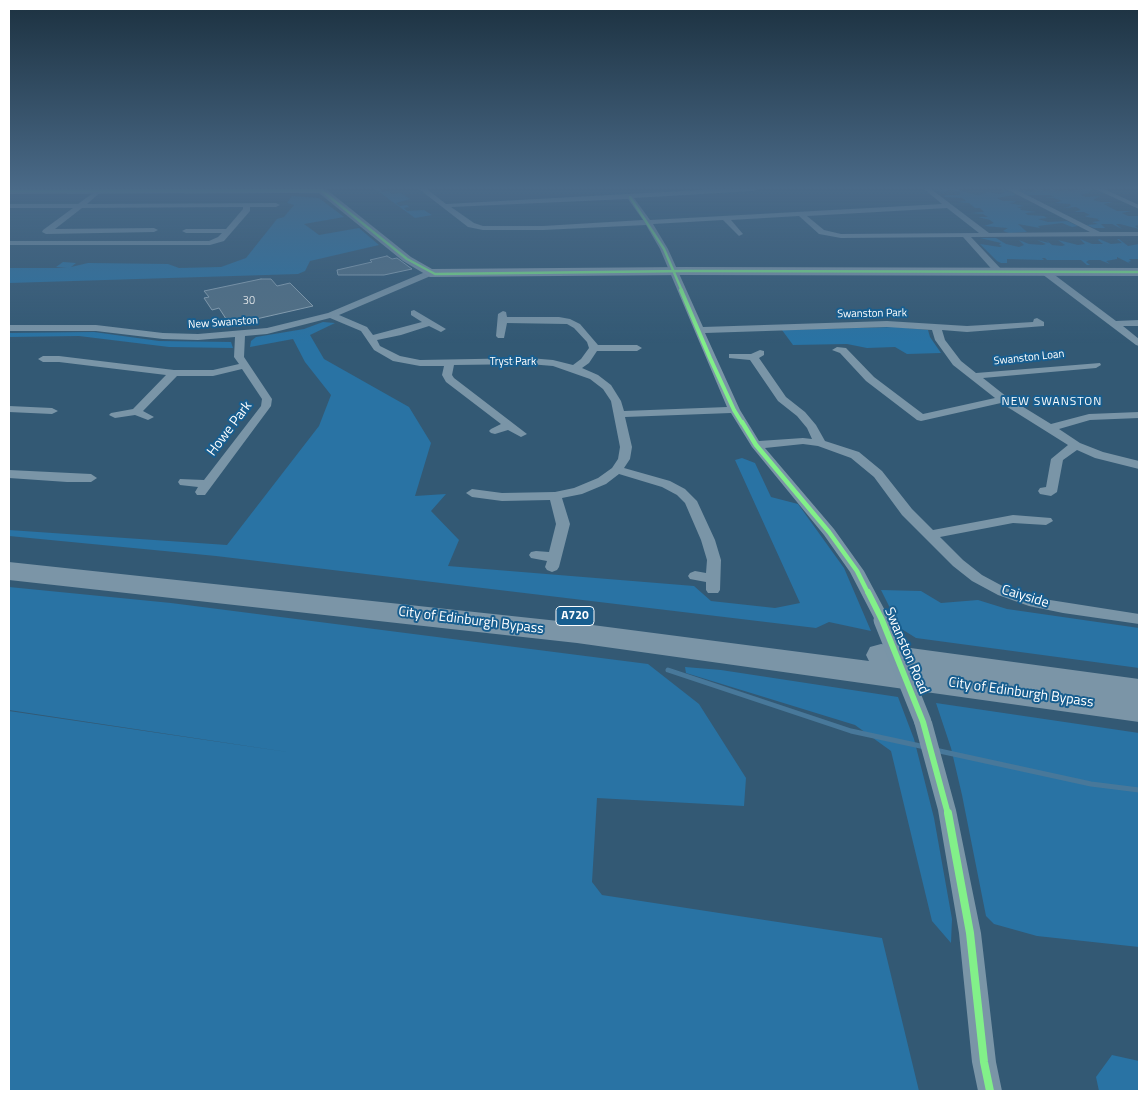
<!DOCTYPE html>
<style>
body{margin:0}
#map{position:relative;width:1148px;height:1100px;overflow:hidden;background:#335974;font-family:"Titillium Web",sans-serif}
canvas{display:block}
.frame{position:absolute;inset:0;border:10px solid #fff;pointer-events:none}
</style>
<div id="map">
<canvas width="1148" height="1100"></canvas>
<div class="frame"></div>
</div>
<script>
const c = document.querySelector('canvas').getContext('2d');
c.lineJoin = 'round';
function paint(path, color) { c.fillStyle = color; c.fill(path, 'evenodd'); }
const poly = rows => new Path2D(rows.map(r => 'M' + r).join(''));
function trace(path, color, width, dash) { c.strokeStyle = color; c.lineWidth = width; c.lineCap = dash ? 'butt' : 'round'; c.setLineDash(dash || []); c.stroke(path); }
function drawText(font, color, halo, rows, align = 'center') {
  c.font = font + ' "Titillium Web",sans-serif'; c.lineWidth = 4; c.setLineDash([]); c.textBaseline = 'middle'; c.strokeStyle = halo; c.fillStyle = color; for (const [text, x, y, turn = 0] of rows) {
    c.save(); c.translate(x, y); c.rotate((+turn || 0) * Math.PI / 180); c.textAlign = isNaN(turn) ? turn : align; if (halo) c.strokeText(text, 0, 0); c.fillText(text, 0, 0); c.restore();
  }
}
paint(poly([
 [375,189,380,189,382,192,389,191,392,194,401,193,410,199,396,203,400,206,407,205,409,207,404,208,407,211,424,210,432,215,415,218],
 [956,189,976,195,984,194,986,193,984,191,999,194,1005,192,1001,189,1003,189,1015,195,997,198,1003,201,1013,201,1016,202,1009,203,1024,206,1017,207,1022,209,1020,209,1021,210,1036,212,1025,213,1028,215,1044,216,1047,218,1038,219,1048,222,1067,221,1078,226,1072,227,1062,223,1038,226,1040,228,1018,224,1027,232,1009,233,1003,231,1008,228,984,226,994,223,990,220,978,217,988,217,983,214,971,213,984,212,980,208,975,208,969,203,957,202,966,201,962,198,944,197,946,195,960,195,959,192,950,190,944,193,933,190],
 [1015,189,1032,192,1037,192,1033,189,1050,191,1051,191,1049,189,1060,191,1093,189,1090,190,1091,192,1081,195,1086,197,1100,196,1093,200,1101,202,1113,202,1104,204,1117,211,1131,211,1122,213,1128,216,1139,216,1138,218,1139,225,1135,226,1139,229,1120,224,1116,224,1122,229,1112,224,1101,224,1105,228,1094,228,1087,225,1098,224,1092,222,1100,221,1097,219,1099,219,1087,217,1085,216,1090,215,1084,212,1074,212,1081,210,1076,207,1064,208,1071,206,1070,204,1055,203,1062,201,1054,198,1042,198,1054,197,1050,195,1026,195],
 [292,196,319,198,344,217,304,224,319,235,359,228,379,245,310,261,305,271,298,274,9,283,9,268,67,268,56,267,63,262,76,263,71,267,88,263,168,264,179,268,221,267,246,258,277,219,284,217,294,205,287,203],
 [980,238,996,238,1006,244,1019,247,1024,245,1019,240,1029,244,1043,245,1046,244,1037,240,1049,243,1046,240,1052,245,1062,246,1065,245,1058,240,1078,245,1085,244,1080,239,1092,244,1103,244,1098,240,1099,239,1111,244,1122,243,1117,239,1119,239,1128,246,1139,244,1139,259,1129,259,1131,261,1128,262,1131,264,1117,257,1117,259,1106,261,1110,264,1100,260,1089,260,1086,262,1090,265,1087,265,1081,260,1047,260,1045,258,1042,258,1044,260,1007,259,1007,263,1001,263,997,261,980,244,1000,247,1002,246,999,245,1001,243],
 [323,322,335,323,310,335,324,359,409,407,431,443,415,496,446,494,431,511,459,540,448,566,694,586,711,601,775,608,800,603,735,460,742,458,755,463,771,497,798,504,844,568,871,631,829,622,816,628,216,556,9,536,9,530,227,545,319,426,331,395,305,362,293,339,250,347,251,341,256,337,304,329],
 [896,327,928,330,930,337,941,353,907,354,895,347,867,348,847,344,793,345,782,330],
 [94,332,159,341,231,342,233,348,169,347,79,336,9,337,9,333],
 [9,587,171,603,648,664,699,704,746,778,744,806,597,798,592,882,602,895,882,938,919,1091,9,1091,9,711,294,753,9,710],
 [881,590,921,591,941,603,978,600,1007,609,1139,628,1139,668,916,638,900,628],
 [685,667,721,670,898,697,914,739,934,818,952,919,951,943,932,921,891,751,855,725,686,673],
 [936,703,1139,733,1139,947,1037,936,994,924,986,916,962,795,951,748],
 [1112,1055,1139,1061,1139,1091,1099,1091,1096,1077]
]), '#2973a4');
trace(poly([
 [668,670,851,731,925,747],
 [935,750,1091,784,1139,790]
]), '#48789a', 5);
const building = poly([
 [387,256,392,259,397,258,412,269,384,275,338,275,337,270,372,262,370,260,387,256],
 [261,279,271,279,277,286,290,283,313,306,230,325,219,308,212,310,204,298,209,297,204,291,261,279]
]);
paint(building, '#527085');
trace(building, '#8fa6b6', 1);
paint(poly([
 [419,189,427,189,446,204,717,189,757,189,754,191,634,198,650,220,942,204,924,189,931,189,989,233,1090,232,1006,189,1015,189,1100,232,1139,232,1139,236,971,237,1002,270,1002,274,996,274,963,237,841,238,819,234,799,216,731,220,743,234,739,236,723,220,653,224,668,249,703,327,887,321,967,326,1033,322,1034,319,1037,318,1044,322,1044,326,967,332,942,330,945,340,961,361,976,373,1100,363,1101,365,1096,368,983,378,1007,397,1051,424,1089,414,1139,412,1139,418,1090,420,1059,429,1080,443,1103,452,1139,461,1139,469,1095,458,1077,450,1063,460,1057,492,1051,496,1040,494,1038,491,1040,488,1046,487,1051,459,1068,445,1001,403,921,421,917,420,866,381,840,353,832,350,837,347,846,348,874,377,923,414,995,398,953,365,935,340,932,330,887,327,705,333,740,410,759,441,803,438,812,439,807,428,797,416,778,401,750,360,729,358,729,354,751,354,760,350,764,351,764,355,759,358,786,397,805,412,816,425,825,441,859,452,882,471,912,509,933,530,1013,515,1051,518,1053,521,1046,525,1013,523,940,537,963,560,982,575,1008,589,1031,597,1139,614,1139,624,1063,613,1029,606,998,595,972,581,953,566,902,515,874,477,851,458,818,446,803,444,765,448,834,529,864,571,890,620,887,624,882,625,877,624,850,572,824,535,752,447,731,413,625,417,632,447,630,459,624,468,670,481,685,489,697,501,715,540,721,560,720,590,718,593,708,593,706,590,706,582,690,579,688,576,690,573,695,571,706,573,707,560,701,540,685,503,677,495,662,487,619,474,606,484,582,494,562,498,570,524,559,567,557,570,552,572,547,570,545,567,547,561,531,558,529,555,531,552,536,551,549,552,556,524,550,500,502,501,472,497,466,493,472,489,502,493,555,492,574,488,598,478,612,468,618,459,620,447,611,401,603,389,590,379,553,366,529,364,454,365,452,375,454,378,527,434,521,437,508,430,495,434,491,433,489,431,491,429,501,424,446,382,442,375,444,366,420,366,393,361,374,350,361,331,330,318,267,334,245,336,244,357,272,399,271,406,205,495,197,495,195,492,198,487,180,485,178,482,180,479,204,480,261,406,262,399,242,369,213,376,177,376,143,411,154,417,148,420,135,415,115,418,109,415,111,413,133,409,166,375,59,362,43,362,38,359,43,356,59,356,174,370,213,370,239,364,234,357,235,337,198,340,163,339,96,331,9,331,9,325,96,325,163,333,198,334,267,328,328,313,430,270,433,271,433,275,339,315,367,327,373,335,422,322,411,315,411,311,414,310,446,329,441,332,429,326,401,335,377,340,380,346,400,356,420,360,529,358,553,360,573,365,581,359,589,348,587,342,574,328,567,324,507,323,504,338,498,338,496,336,498,314,503,311,506,312,507,317,559,317,570,319,580,324,598,345,637,345,642,348,637,351,597,351,589,363,582,368,598,375,611,385,621,401,624,411,727,407,660,249,646,225,543,230,483,230,468,227,419,189],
 [628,199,643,220,543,226,483,226,474,223,451,207,628,199],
 [947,208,979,233,841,234,824,230,807,216,947,208],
 [1095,189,1104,189,1139,205,1139,209,1095,189],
 [97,190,102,191,87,204,276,203,280,205,276,207,250,207,250,211,224,241,210,245,9,245,9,241,209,241,218,237,222,233,186,233,182,231,186,229,226,229,243,209,243,207,82,208,55,229,154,228,158,230,154,232,46,234,42,232,43,230,73,208,9,208,9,204,78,204,97,190],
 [1042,270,1048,270,1116,321,1139,320,1139,326,1123,326,1139,339,1139,346,1136,345,1042,274,1042,270],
 [9,406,52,408,58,411,52,414,9,412,9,406],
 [9,470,91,474,97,478,91,482,67,482,9,478,9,470],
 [923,715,929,717,932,722,956,810,981,933,996,1062,1002,1091,978,1091,972,1062,959,933,938,810,914,722,917,717,923,715]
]), '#7a95a7');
paint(poly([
 [9,189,326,189,411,257,432,269,685,267,1139,268,1139,276,685,275,430,277,403,261,319,193,9,194,9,189]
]), '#829aac');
paint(poly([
 [9,562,577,623,869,661,866,655,870,647,881,644,1139,679,1139,722,577,643,9,580,9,562]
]), '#7b95a7');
trace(poly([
 [882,620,923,722]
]), '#7a95a7', 17);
trace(poly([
 [9,191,321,190,407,259,435,274,685,271,1139,272],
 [630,197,664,249,682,291]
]), '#82f089', 2.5);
trace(poly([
 [681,290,710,358,734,410,742,423]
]), '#82f089', 4);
trace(poly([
 [742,422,756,445,829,532,857,571,868,593]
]), '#82f089', 4.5);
trace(poly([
 [868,592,882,620,923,722,948,814]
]), '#82f089', 6);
trace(poly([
 [948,813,970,933,984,1062,990,1091]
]), '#82f089', 8);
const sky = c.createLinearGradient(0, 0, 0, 343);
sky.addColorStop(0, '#1c3140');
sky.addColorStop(0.55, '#4a6a88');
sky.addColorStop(1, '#4a6a8800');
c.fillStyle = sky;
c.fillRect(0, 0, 1148, 343);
drawText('11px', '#d4dbe0', null, [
 ["30",249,301]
]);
drawText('11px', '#fff', '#185e8f', [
 ["Swanston Park",872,314,-1],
 ["New Swanston",223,323,-4],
 ["Swanston Loan",1029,358,-6],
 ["Tryst Park",513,362]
]);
c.letterSpacing = '1px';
drawText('12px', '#fff', '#185e8f', [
 ["NEW SWANSTON",1052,402]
]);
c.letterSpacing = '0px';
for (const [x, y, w] of [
 [575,616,38]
]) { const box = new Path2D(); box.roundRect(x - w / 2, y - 9.5, w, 19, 4); c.fillStyle = '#185e8f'; c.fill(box); trace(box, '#fff', 1); }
drawText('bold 12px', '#fff', null, [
 ["A720",575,616]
]);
drawText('14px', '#fff', '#185e8f', [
 ["Howe Park",230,429,-53],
 ["Caiyside",1025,597,17],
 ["City of Edinburgh Bypass",471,621,7],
 ["Swanston Road",906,651,67],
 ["City of Edinburgh Bypass",1021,693,8]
]);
</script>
